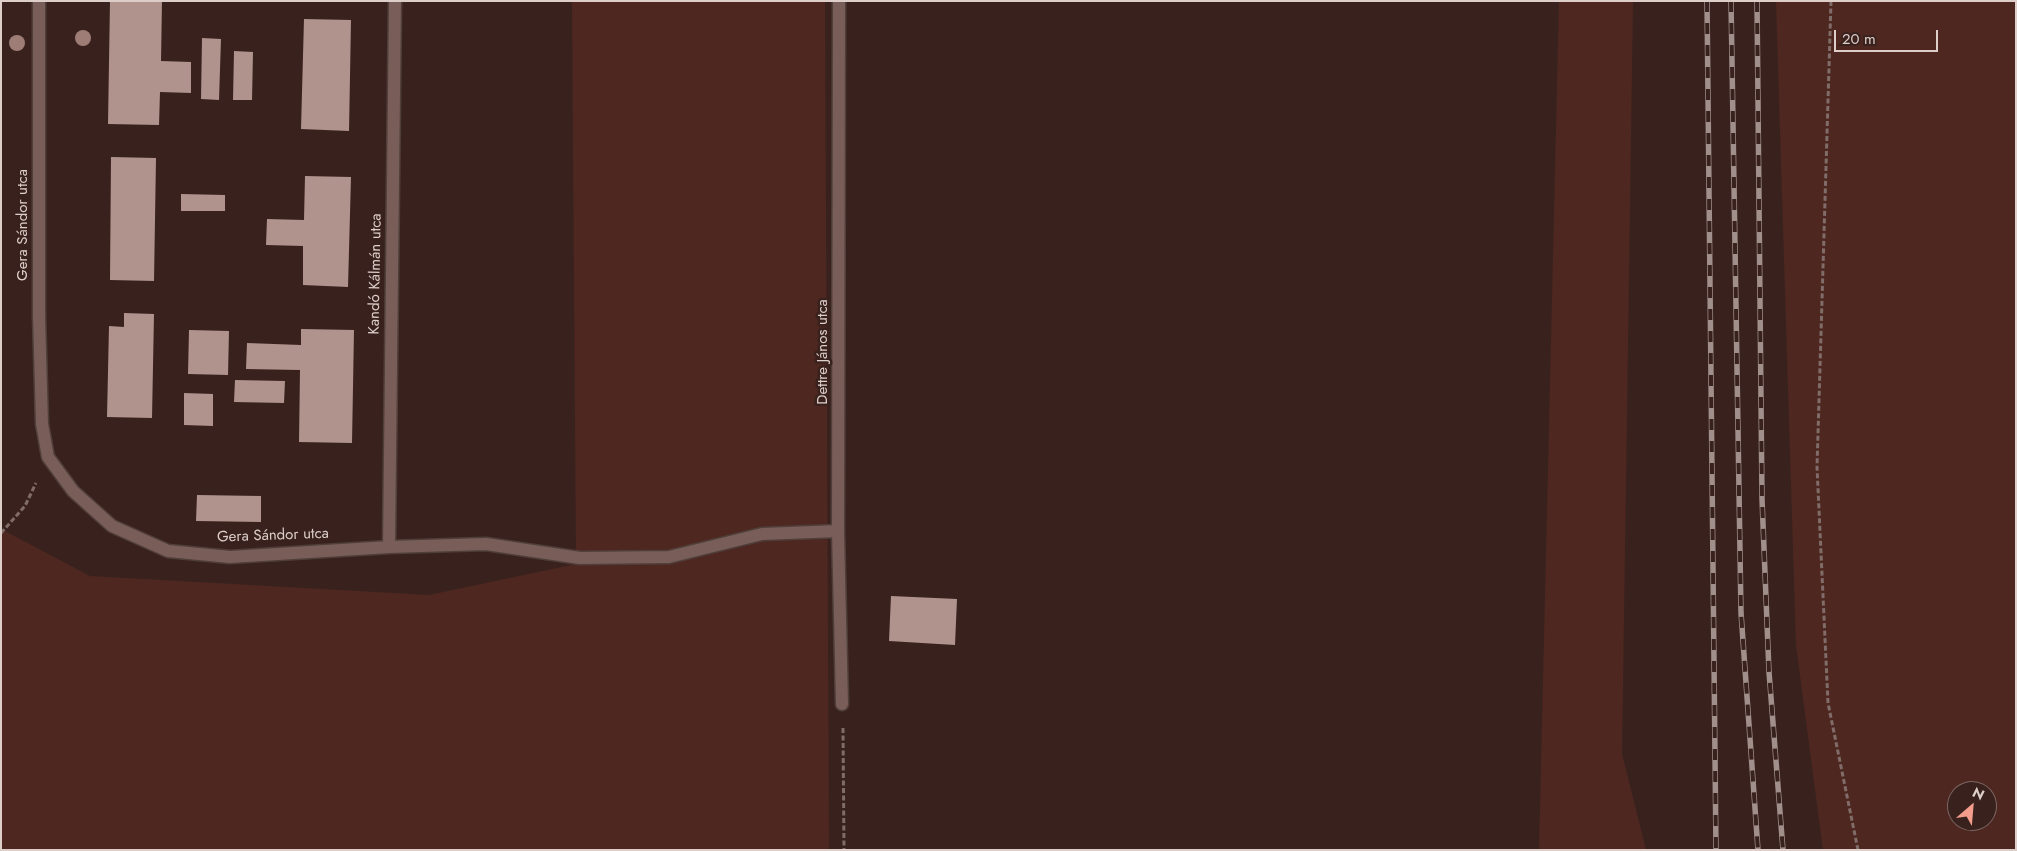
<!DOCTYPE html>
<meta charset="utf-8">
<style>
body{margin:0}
#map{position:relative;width:2017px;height:851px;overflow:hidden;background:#39221e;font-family:Jost,sans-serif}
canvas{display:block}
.frame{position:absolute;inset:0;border:2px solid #ddceca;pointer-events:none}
.north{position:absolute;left:1947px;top:781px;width:50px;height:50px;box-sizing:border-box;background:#39221e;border:1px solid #7b6763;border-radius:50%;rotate:27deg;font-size:14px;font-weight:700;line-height:20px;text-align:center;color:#ddceca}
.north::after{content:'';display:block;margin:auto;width:18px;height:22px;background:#f49d8c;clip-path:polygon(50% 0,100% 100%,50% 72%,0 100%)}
.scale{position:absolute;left:1834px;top:30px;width:104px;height:22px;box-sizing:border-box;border:2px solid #ddceca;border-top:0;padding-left:6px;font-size:15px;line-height:18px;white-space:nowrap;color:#ddceca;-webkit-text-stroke:4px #39221e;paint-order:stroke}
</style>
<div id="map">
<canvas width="2017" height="851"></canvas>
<div class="frame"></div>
<div class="north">N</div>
<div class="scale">20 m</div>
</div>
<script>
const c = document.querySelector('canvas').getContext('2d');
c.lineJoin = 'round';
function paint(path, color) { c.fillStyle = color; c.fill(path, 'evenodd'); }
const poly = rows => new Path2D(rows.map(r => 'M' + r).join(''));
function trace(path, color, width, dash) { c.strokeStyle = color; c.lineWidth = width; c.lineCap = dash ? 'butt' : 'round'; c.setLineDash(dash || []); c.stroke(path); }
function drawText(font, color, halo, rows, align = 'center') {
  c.font = font + ' Jost,sans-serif'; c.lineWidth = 5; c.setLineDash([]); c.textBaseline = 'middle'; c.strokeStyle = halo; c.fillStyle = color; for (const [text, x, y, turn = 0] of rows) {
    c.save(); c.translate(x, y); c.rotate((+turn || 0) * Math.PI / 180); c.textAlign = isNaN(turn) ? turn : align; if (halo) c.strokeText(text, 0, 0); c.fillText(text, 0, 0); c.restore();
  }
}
paint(poly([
 [572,1,825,1,829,850,1,850,1,529,90,576,429,595,576,564],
 [1559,1,1633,1,1622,754,1646,850,1539,850],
 [1776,1,2016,1,2016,850,1823,850,1796,645],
 [1957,791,1987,791,1987,821,1957,821]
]), '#4e2720');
paint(poly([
 [110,1,162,1,161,61,191,62,191,93,160,92,159,125,108,124],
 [304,19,351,20,349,131,301,129],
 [202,38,221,39,219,100,201,99],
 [234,51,253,52,252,100,233,100],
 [111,157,156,158,154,281,110,280],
 [305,176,351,177,348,287,303,285,303,246,266,245,267,219,304,220],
 [181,194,225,195,225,211,181,211],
 [124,313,154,314,152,418,107,417,109,326,124,327],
 [301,329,354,330,352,443,299,442,300,370,246,369,247,343,301,345],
 [189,330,229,331,228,375,188,374],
 [235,380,285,381,284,403,234,402],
 [184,393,213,394,213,426,184,425],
 [197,495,261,496,261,522,196,521],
 [891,596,957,599,955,645,889,641]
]), '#b0938d');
const street = poly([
 [39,1,39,316,42,424,48,457,73,491,112,526,168,551,230,557,389,547,486,544,580,558,669,557,762,534,838,531],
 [839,1,838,531,842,704],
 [389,547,395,1]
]);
trace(street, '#503e3a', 15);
trace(poly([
 [1831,1,1817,467,1828,703,1858,850],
 [1,533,25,506,36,483],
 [843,728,844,850]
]), '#806c68', 3, [5, 2.5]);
trace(street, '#785d58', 12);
const rail = poly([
 [1707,1,1716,850],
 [1731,1,1741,613,1758,850],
 [1757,1,1762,499,1769,672,1783,850]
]);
trace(rail, '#a18f8b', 5.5);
trace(rail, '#39221e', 4, [11]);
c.fillStyle = '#9f7d77';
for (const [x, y] of [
 [83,38],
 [17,43]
]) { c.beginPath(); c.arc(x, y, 8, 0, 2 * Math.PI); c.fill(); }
drawText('15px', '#ddceca', '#39221e', [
 ["Gera Sándor utca",23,225,-90],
 ["Kandó Kálmán utca",376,274,-89],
 ["Dettre János utca",823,352,-90],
 ["Gera Sándor utca",273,536,-2]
]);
</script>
